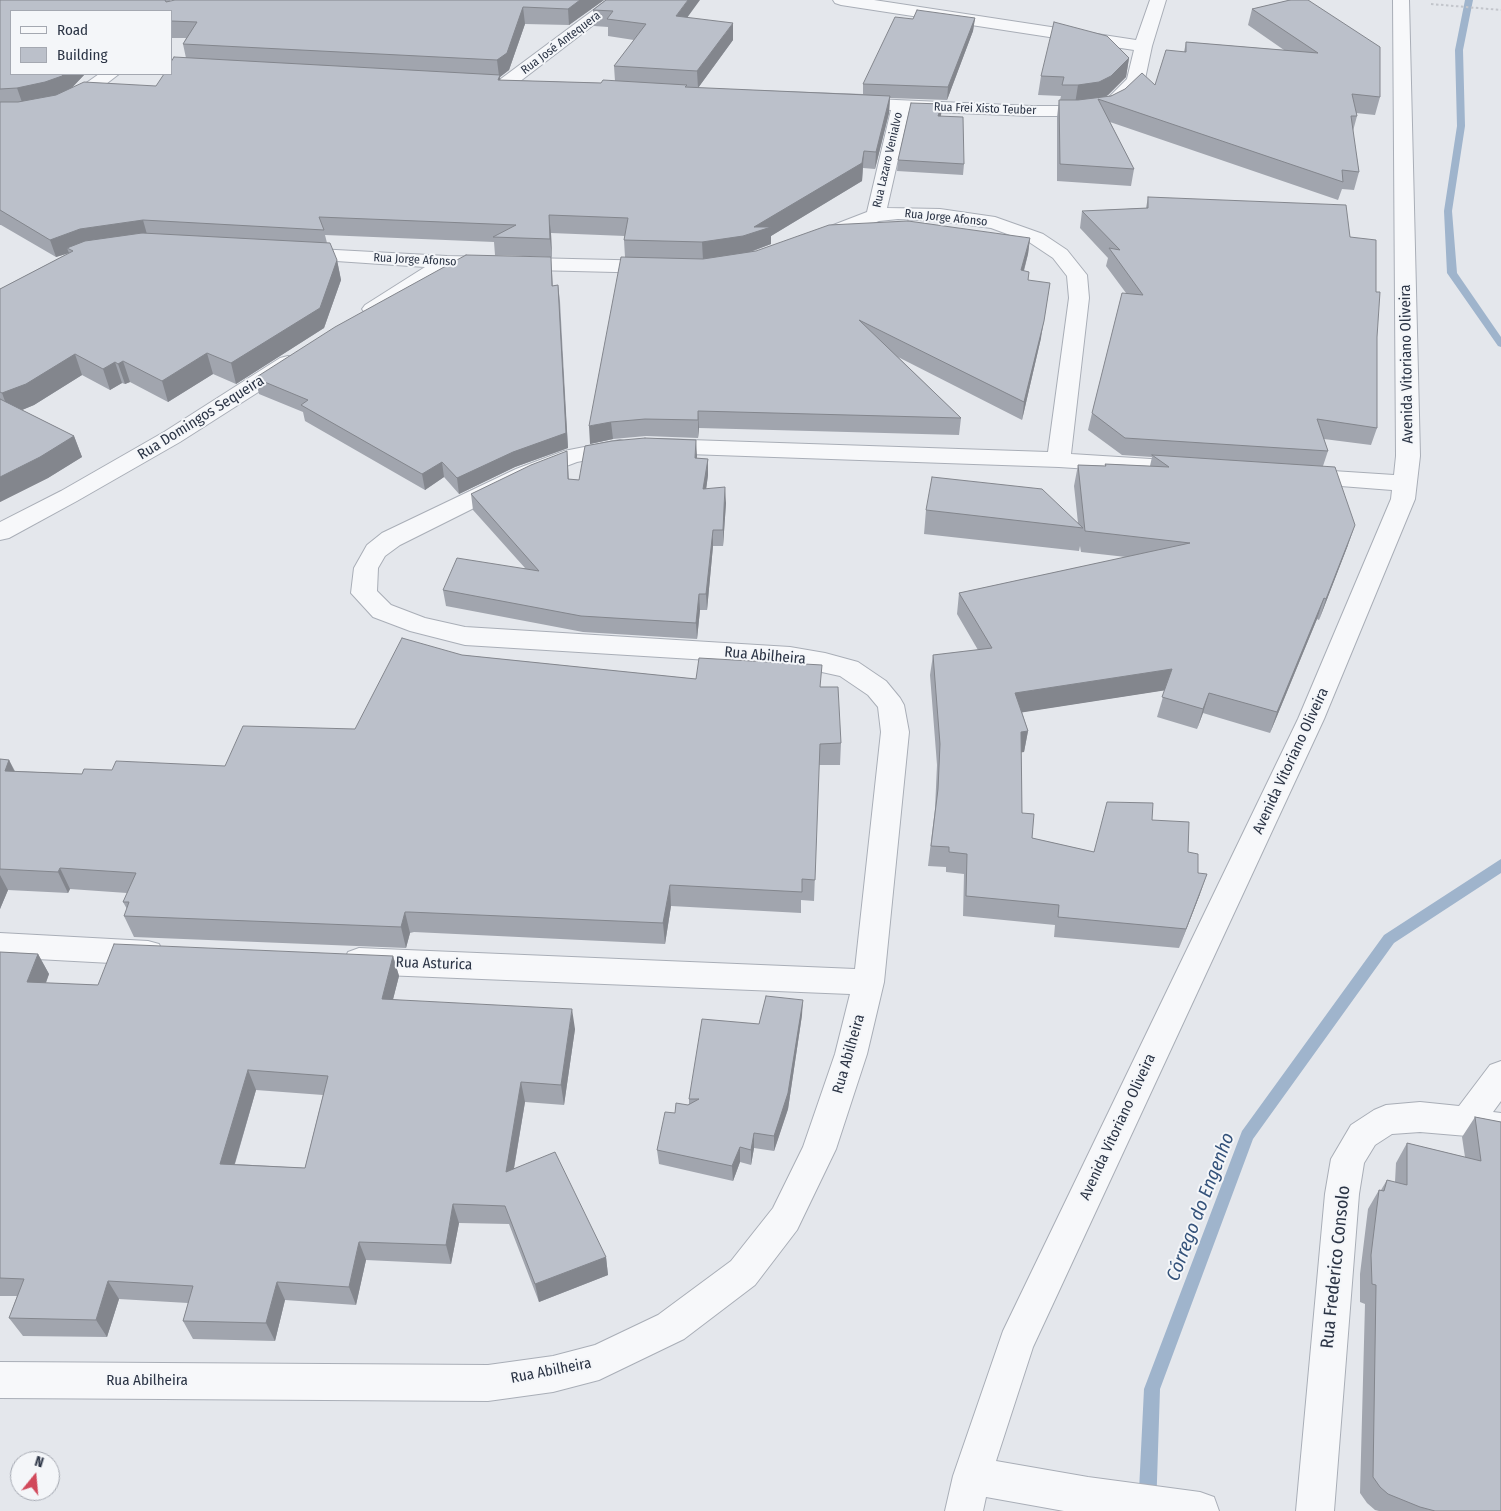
<!DOCTYPE html>
<meta charset="utf-8">
<style>
body{margin:0}
#map{position:relative;width:1501px;height:1511px;overflow:hidden;background:#e4e7ec;font-family:"Fira Sans Condensed",sans-serif}
canvas{display:block}
.legend{position:absolute;left:10px;top:10px;width:162px;height:65px;box-sizing:border-box;background:#f4f6f9;border:1px solid #a4a8b1;margin:0;padding:6px 9px;list-style:none;font-size:15px;color:#2b3445}
.legend li{display:flex;align-items:center;gap:10px;height:25px}
.legend b{width:25px;border:1px solid #a4a8b1}
.north{position:absolute;left:10px;top:1451px;width:50px;height:50px;box-sizing:border-box;background:#f4f6f9;border:1px solid #a4a8b1;border-radius:50%;rotate:17deg;font-size:14px;font-weight:700;line-height:20px;text-align:center;color:#2b3445}
.north::after{content:'';display:block;margin:auto;width:18px;height:22px;background:#d1495b;clip-path:polygon(50% 0,100% 100%,50% 72%,0 100%)}
</style>
<div id="map">
<canvas width="1501" height="1511"></canvas>
<ul class="legend">
<li><b style="height:6px;background:#f7f8fa"></b>Road</li>
<li><b style="height:14px;background:#bbc0ca"></b>Building</li>
</ul>
<div class="north">N</div>
</div>
<script>
const c = document.querySelector('canvas').getContext('2d');
c.lineJoin = 'round';
const poly = rows => new Path2D(rows.map(r => 'M' + r).join(''));
function paint(path, color) { c.fillStyle = color; c.fill(path, 'evenodd'); }
function trace(path, color, width, dash) { c.strokeStyle = color; c.lineWidth = width; c.lineCap = dash ? 'butt' : 'round'; c.setLineDash(dash || []); c.stroke(path); }
function drawText(font, color, halo, rows, align = 'center') {
  c.font = font + ' "Fira Sans Condensed",sans-serif'; c.lineWidth = 4; c.setLineDash([]); c.textBaseline = 'middle'; c.strokeStyle = halo; c.fillStyle = color; for (const [text, x, y, turn = 0] of rows) {
    c.save(); c.translate(x, y); c.rotate((+turn || 0) * Math.PI / 180); c.textAlign = isNaN(turn) ? turn : align; if (halo) c.strokeText(text, 0, 0); c.fillText(text, 0, 0); c.restore();
  }
}
paint(poly([
 [1465,0,1473,0,1463,50,1465,126,1452,211,1457,273,1501,337,1501,347,1498,346,1447,273,1444,211,1457,126,1455,50,1465,0],
 [1501,859,1501,873,1394,943,1253,1139,1160,1389,1156,1511,1138,1511,1144,1389,1242,1131,1384,935,1501,859]
]), '#9fb4cc');
const minor = poly([
 [607,0,626,0,510,89,504,90,498,89,495,85,498,81,607,0],
 [833,0,874,0,1136,40,1150,0,1166,0,1152,46,1145,79,1134,94,1121,105,1107,112,1075,116,1032,116,909,111,887,208,940,209,995,217,1043,234,1067,250,1087,275,1089,298,1071,454,1182,461,1190,463,1194,468,1190,473,1182,475,1059,467,660,453,652,451,649,446,652,441,660,439,1048,452,1069,298,1067,276,1053,258,1029,242,991,228,940,221,898,219,879,221,817,244,810,242,807,238,810,234,867,212,891,110,851,108,845,107,842,103,845,99,851,98,1032,106,1075,106,1097,103,1109,97,1127,79,1134,50,841,5,835,3,833,0],
 [1393,0,1409,0,1420,456,1415,499,1324,719,1033,1347,996,1461,1088,1477,1200,1492,1214,1497,1219,1511,1064,1511,986,1497,983,1511,945,1511,953,1476,1003,1331,1298,719,1391,499,1392,490,1302,483,1294,481,1290,476,1294,471,1302,469,1394,475,1396,456,1393,0],
 [99,74,119,74,84,101,61,110,23,117,0,118,0,108,23,107,51,101,72,93,99,74],
 [299,248,447,256,656,261,663,263,666,267,663,271,656,273,451,268,379,313,372,315,365,313,362,309,365,305,425,267,292,258,289,254,292,250,299,248],
 [288,356,296,358,299,363,296,368,180,442,77,501,9,538,0,540,0,522,61,491,164,432,280,358,288,356],
 [620,440,628,442,631,447,628,452,577,462,532,479,400,545,385,556,378,568,377,591,391,605,425,618,465,627,790,647,825,653,858,662,886,681,900,698,904,705,909,732,884,982,867,1054,836,1149,797,1230,755,1285,684,1339,599,1380,553,1392,488,1401,0,1398,0,1362,488,1365,553,1356,595,1345,658,1315,731,1261,773,1208,803,1147,835,1054,850,994,359,974,348,970,344,961,348,952,359,948,855,969,881,732,878,707,868,695,840,676,790,665,465,645,410,631,373,617,351,593,354,568,367,545,382,533,516,469,564,451,620,440],
 [0,933,148,941,159,944,163,953,159,962,148,965,0,957,0,933],
 [1501,1061,1501,1101,1493,1112,1501,1113,1501,1143,1467,1136,1420,1132,1392,1134,1375,1145,1364,1163,1359,1194,1334,1511,1296,1511,1325,1194,1331,1159,1351,1125,1374,1110,1386,1105,1420,1102,1459,1106,1490,1065,1501,1061]
]);
trace(minor, '#a9aeb7', 2);
trace(poly([
 [1431,4,1501,10]
]), '#c2c5cb', 2, [2.5, 2.5]);
paint(minor, '#f7f8fa');
paint(poly([
 [0,0,171,0,170,1,604,0,569,25,525,24,509,70,500,77,500,80,601,83,615,81,614,66,634,40,608,36,608,27,594,26,593,10,606,0,688,17,733,40,698,88,863,94,863,84,913,19,975,18,973,31,947,100,890,98,889,113,875,169,863,168,862,181,771,236,771,244,751,252,1030,238,1028,254,1024,271,1028,280,1041,338,1022,420,898,357,961,418,959,435,699,428,698,438,646,436,613,439,590,444,625,257,624,240,625,236,551,233,552,257,495,255,494,242,325,235,327,243,337,260,341,280,324,328,236,384,213,374,168,402,130,382,125,384,122,383,110,390,82,375,34,405,22,410,74,436,82,457,48,478,0,502,0,289,69,253,56,257,1,225,0,225],
 [11,11,171,11,171,38,186,38,183,44,186,58,156,86,72,87,85,74,11,74],
 [1290,0,1380,97,1375,115,1356,113,1357,116,1353,131,1359,172,1354,190,1342,189,1338,200,1110,122,1134,169,1131,186,1057,181,1057,117,1059,100,1060,100,1061,96,1038,95,1041,76,1129,58,1126,77,1108,95,1105,97,1155,85,1184,52,1186,42,1284,50,1248,25,1252,9],
 [942,104,941,116,964,164,963,175,897,171,898,160],
 [1148,197,1350,237,1376,292,1377,337,1377,428,1371,445,1324,439,1328,451,1323,466,1348,545,1319,620,1317,619,1270,733,1203,713,1197,729,1157,717,1165,690,1022,712,1028,731,1024,752,1021,752,1022,813,1032,838,1094,852,1152,820,1188,852,1198,873,1200,894,1179,948,1054,937,1055,925,963,916,964,874,946,872,946,867,928,866,935,809,937,765,930,675,933,655,978,650,957,614,959,593,1126,557,1081,552,1080,546,1079,551,924,534,926,510,1078,523,1074,486,1078,465,1105,466,1105,464,1150,466,1152,457,1122,455,1088,430,1092,413,1126,293,1106,266,1108,258,1080,228,1082,211,1146,208],
 [552,272,553,286,558,285,560,301,568,448,515,467,459,494,444,477,425,490,305,421,303,412,259,394,255,378],
 [567,451,569,479,579,480,697,458,708,459,708,475,706,489,726,503,723,546,713,546,707,610,700,610,697,639,583,632,446,606,443,590,525,568,473,510,471,494],
 [462,655,696,679,821,687,841,743,840,765,819,765,814,901,801,900,801,913,671,906,665,944,414,932,410,933,406,948,134,937,124,916,127,909,123,902,127,893,70,889,68,893,8,890,0,909,0,759,9,760,15,771,82,774,112,770,225,766,355,729],
 [0,952,38,954,49,974,46,983,98,985,393,956,399,976,393,999,575,1029,564,1105,525,1102,514,1169,606,1257,608,1275,539,1302,509,1224,459,1223,451,1264,366,1260,356,1305,285,1300,275,1341,193,1339,183,1321,188,1303,119,1299,107,1337,23,1336,9,1318,17,1296,0,1296],
 [256,1090,323,1095,305,1168,235,1164],
 [802,1015,788,1109,774,1151,754,1148,751,1165,740,1162,733,1181,659,1164,657,1150,675,1113,689,1104,689,1099,759,1024],
 [1475,1117,1501,1122,1501,1511,1379,1511,1375,1510,1367,1503,1360,1493,1365,1304,1360,1302,1360,1274,1368,1209,1379,1190,1381,1190,1387,1180,1395,1182,1396,1163,1407,1143,1465,1157,1462,1137]
]), '#a1a5ae');
paint(poly([
 [580,0,604,0,569,25,568,9],
 [688,0,700,0,676,33,676,16],
 [523,7,525,24,509,70,500,77,502,92,498,80,499,76,497,60],
 [975,18,973,31,947,100,948,87],
 [733,23,733,40,698,88,697,71],
 [1129,58,1126,77,1108,95,1099,100,1075,104,1078,85],
 [64,74,85,74,67,93,23,105,17,88],
 [890,96,889,113,875,169,876,152],
 [942,104,941,115,937,127,938,116],
 [864,151,862,181,771,236,771,244,744,254,703,260,702,242,754,227],
 [549,215,551,233,552,257,550,239],
 [143,220,148,238,67,248,69,253,56,257,50,240,80,229],
 [1030,238,1028,254,1019,288,1021,270],
 [337,260,341,280,324,328,236,384,231,363],
 [1050,283,1041,338,1022,420,1024,402],
 [558,285,568,448,515,467,459,494,457,478],
 [207,353,213,374,168,402,162,381],
 [75,354,82,375,34,405,10,415,2,393],
 [123,361,130,382,125,384,118,364],
 [115,362,122,383,110,390,103,369],
 [698,411,699,428,698,438],
 [611,422,613,439,590,444,589,426],
 [74,436,82,457,48,478,0,502,0,477],
 [696,440,697,456,696,474,695,458],
 [708,459,708,475,704,505,703,489],
 [442,462,444,477,425,490,422,474],
 [725,487,726,503,723,546,723,530],
 [1355,525,1348,545,1319,620,1326,599],
 [713,530,713,546,707,610,706,594],
 [699,594,700,610,697,639,696,623],
 [1324,598,1317,619,1270,733,1277,712],
 [1172,669,1167,690,1012,714,1015,693],
 [1209,693,1203,713,1197,729,1203,709],
 [1028,731,1024,752,1018,753,1021,732],
 [9,760,19,781,5,771],
 [60,868,70,889,68,893,58,872],
 [1207,874,1200,894,1179,948,1186,929],
 [0,875,8,890,0,909],
 [670,885,671,906,665,944,663,923],
 [405,912,410,933,406,948,401,927],
 [38,954,49,974,38,1003,27,982],
 [393,956,399,976,388,1019,382,999],
 [803,1000,802,1015,788,1109,774,1151,774,1136],
 [572,1009,575,1029,564,1105,561,1085],
 [248,1070,256,1090,229,1183,220,1164],
 [521,1082,525,1102,510,1191,506,1172],
 [754,1133,754,1148,751,1165,751,1150],
 [740,1147,740,1162,733,1181,732,1166],
 [453,1204,459,1223,451,1264,446,1245],
 [359,1242,366,1260,356,1305,349,1287],
 [606,1257,608,1275,539,1302,535,1284],
 [108,1281,119,1299,107,1337,96,1320],
 [277,1282,285,1300,275,1341,266,1323]
]), '#83868d');
const building = poly([
 [0,0,165,0,166,2,175,0,580,0,568,9,523,7,507,53,497,60,183,44,197,22,171,21,171,11,11,11,11,74,64,74,62,76,45,82,17,88,0,89,0,0],
 [606,0,688,0,676,16,733,23,697,71,614,66,646,24,607,19,613,11,593,10,606,0],
 [1290,0,1308,0,1380,47,1380,97,1352,94,1357,116,1351,116,1359,172,1342,170,1343,182,1098,99,1134,169,1060,164,1059,100,1078,100,1111,96,1125,89,1142,73,1155,85,1166,50,1186,52,1186,42,1318,53,1252,9,1290,0],
 [917,10,975,18,948,87,863,84,895,17,913,19,917,10],
 [1054,22,1107,36,1129,58,1111,76,1099,82,1078,85,1062,85,1064,77,1041,76,1054,22],
 [174,57,500,75,498,80,601,83,603,80,687,85,685,87,890,96,876,152,864,151,862,163,754,227,771,227,743,236,702,242,624,240,628,218,549,215,550,239,493,237,516,225,319,217,324,230,143,220,80,229,50,240,0,210,0,102,18,102,56,95,84,82,156,86,164,74,171,74,171,62,174,57],
 [911,103,942,104,938,116,963,117,964,164,898,160,911,103],
 [1148,197,1346,205,1350,237,1376,240,1376,292,1380,292,1377,337,1377,428,1317,419,1328,451,1125,438,1092,413,1122,293,1143,295,1109,248,1120,250,1082,211,1148,208,1148,197],
 [908,221,1030,238,1021,270,1029,272,1028,280,1050,283,1044,321,1024,402,859,320,961,418,698,411,698,420,645,419,611,422,589,426,621,257,703,259,756,251,829,225,908,221],
 [142,233,330,243,337,260,320,308,231,363,207,353,162,381,123,361,118,364,115,362,103,369,75,354,26,384,2,393,0,392,0,289,73,251,67,248,85,241,142,233],
 [466,255,551,257,552,286,558,285,566,433,513,452,457,478,442,462,422,474,301,405,308,400,255,378,335,327,466,255],
 [0,399,74,436,40,457,0,477,0,399],
 [645,438,696,440,695,458,708,459,703,489,725,487,723,530,713,530,706,594,699,594,696,623,581,616,443,590,457,558,539,571,471,494,531,465,567,451,568,479,579,480,585,446,612,441,645,438],
 [1152,455,1335,467,1355,525,1326,599,1324,598,1277,712,1209,693,1203,709,1162,697,1172,669,1015,693,1028,731,1021,732,1022,813,1034,814,1032,838,1094,852,1107,802,1153,803,1152,820,1189,822,1188,852,1198,854,1198,873,1207,874,1186,929,1058,917,1059,905,966,896,967,854,949,852,949,847,931,846,938,789,940,744,933,655,992,648,959,593,1190,543,1085,531,1078,465,1106,466,1105,464,1169,467,1152,455],
 [932,477,1042,489,1083,528,926,510,932,477],
 [402,638,462,655,696,679,699,658,822,665,820,687,838,687,841,743,820,744,815,880,802,879,802,892,670,885,663,923,409,912,405,912,401,927,124,916,129,902,123,902,136,873,60,868,58,872,0,869,0,759,9,760,5,771,82,774,84,769,112,770,116,761,225,766,243,726,355,729,402,638],
 [114,944,393,956,382,999,572,1009,561,1085,521,1082,506,1172,555,1152,606,1257,535,1284,505,1206,453,1204,446,1245,359,1242,349,1287,277,1282,266,1323,183,1321,193,1286,108,1281,96,1320,9,1318,24,1279,0,1278,0,952,38,954,27,982,98,985,114,944],
 [248,1070,328,1076,305,1168,220,1164,248,1070],
 [766,996,803,1000,788,1093,774,1136,754,1133,751,1150,740,1147,732,1166,657,1150,665,1112,675,1113,676,1103,688,1105,699,1099,689,1099,702,1019,759,1024,766,996],
 [1475,1117,1501,1122,1501,1511,1435,1511,1420,1507,1388,1494,1380,1487,1373,1477,1376,1285,1372,1284,1371,1255,1379,1190,1384,1191,1387,1180,1407,1185,1407,1143,1481,1161,1475,1117]
]);
paint(building, '#bbc0ca');
trace(building, '#83868d', 1);
drawText('12px', '#2b3445', '#f4f6f9', [
 ["Rua José Antequera",561,43,-37],
 ["Rua Frei Xisto Teuber",985,109,2],
 ["Rua Lazaro Venialvo",888,160,-77],
 ["Rua Jorge Afonso",946,218,6],
 ["Rua Jorge Afonso",415,260,3]
]);
drawText('15px', '#2b3445', '#f4f6f9', [
 ["Avenida Vitoriano Oliveira",1407,364,-91],
 ["Rua Domingos Sequeira",201,418,-32],
 ["Rua Abilheira",765,656,5],
 ["Avenida Vitoriano Oliveira",1291,761,-65],
 ["Rua Asturica",434,964,2],
 ["Rua Abilheira",849,1054,-74],
 ["Avenida Vitoriano Oliveira",1118,1127,-65],
 ["Rua Abilheira",551,1371,-11],
 ["Rua Abilheira",147,1381]
]);
drawText('18px', '#2b3445', '#f4f6f9', [
 ["Rua Frederico Consolo",1336,1267,-84]
]);
drawText('italic 19px', '#34527a', '#f4f6f9', [
 ["Córrego do Engenho",1201,1207,-69]
]);
</script>
